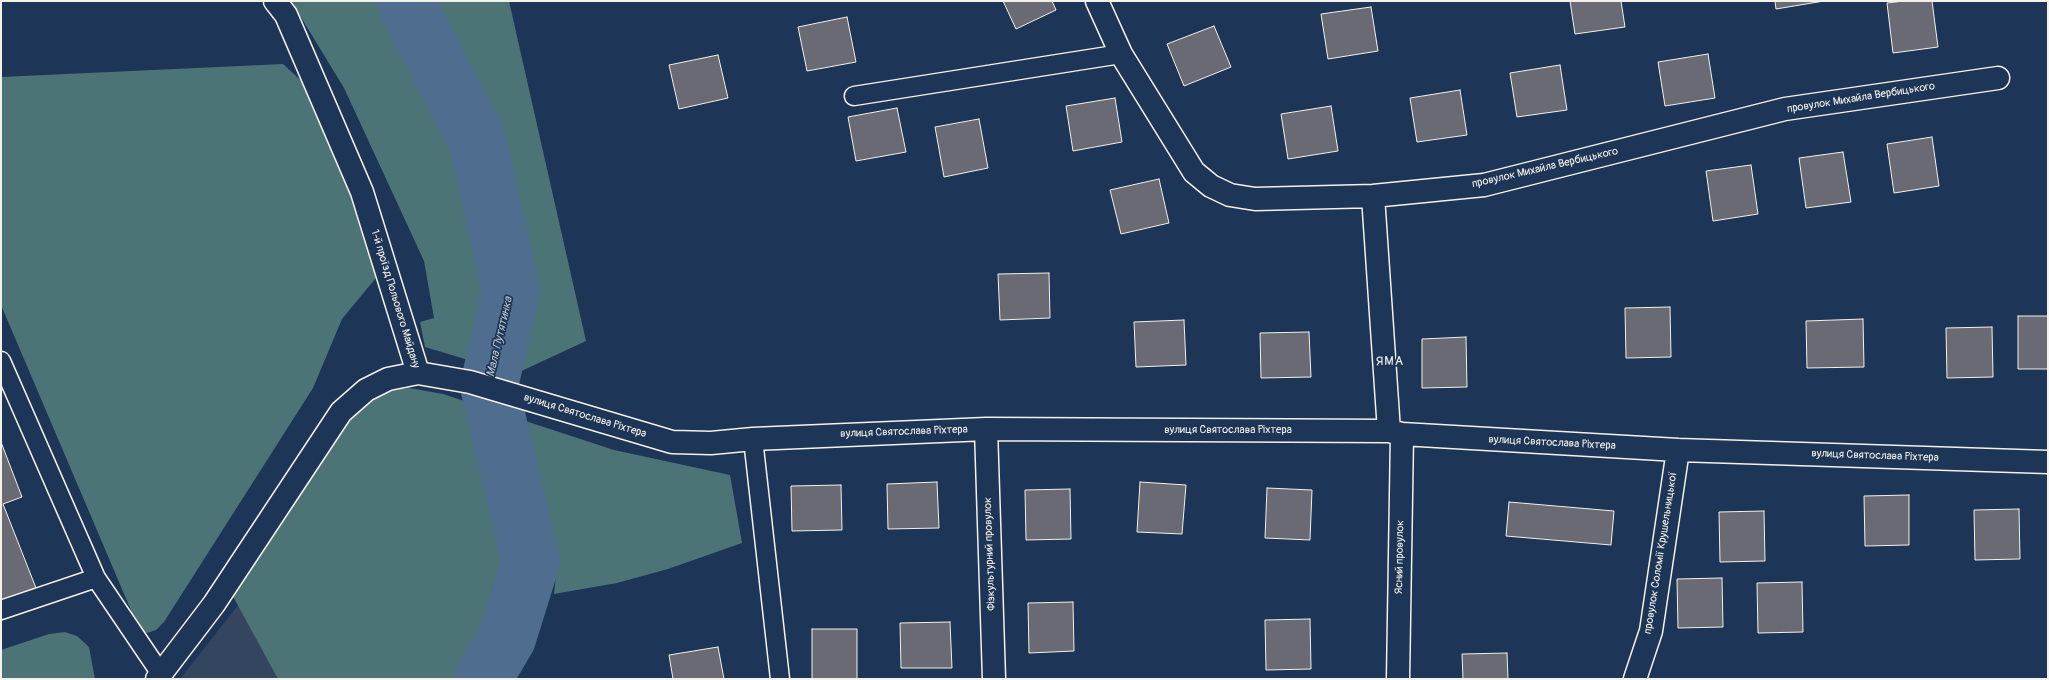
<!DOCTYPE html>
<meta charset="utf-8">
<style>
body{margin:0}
#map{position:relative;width:2049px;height:680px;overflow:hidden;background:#1d3557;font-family:Pangolin,sans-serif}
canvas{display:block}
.frame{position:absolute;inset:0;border:2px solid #f4f1e8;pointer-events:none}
</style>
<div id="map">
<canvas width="2049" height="680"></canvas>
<div class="frame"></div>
</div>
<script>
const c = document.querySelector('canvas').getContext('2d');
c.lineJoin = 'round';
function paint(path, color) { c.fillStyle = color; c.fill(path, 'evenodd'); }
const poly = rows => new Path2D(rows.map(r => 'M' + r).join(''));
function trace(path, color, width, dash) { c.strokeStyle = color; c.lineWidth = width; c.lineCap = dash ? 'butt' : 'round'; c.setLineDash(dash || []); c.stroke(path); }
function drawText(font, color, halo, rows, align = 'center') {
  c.font = font + ' Pangolin,sans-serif'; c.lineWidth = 3.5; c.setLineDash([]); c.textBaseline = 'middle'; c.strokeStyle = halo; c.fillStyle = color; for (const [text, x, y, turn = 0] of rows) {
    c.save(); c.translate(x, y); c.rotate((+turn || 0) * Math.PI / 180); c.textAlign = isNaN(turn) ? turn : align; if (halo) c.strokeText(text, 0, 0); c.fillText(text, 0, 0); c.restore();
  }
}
paint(poly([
 [242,600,280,679,180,679]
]), '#34455f');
paint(poly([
 [291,1,509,1,586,341,515,374,425,347,420,322,434,318,424,261,344,88],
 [283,64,320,98,388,237,390,251,385,267,342,319,313,388,164,622,156,630,147,633,139,629,1,305,1,77],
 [409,388,443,394,614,450,730,475,742,543,668,569,617,583,554,594,558,556,522,540,494,638,469,679,278,679,223,578,333,419,383,391],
 [65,632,77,636,89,647,95,679,1,679,1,650,49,634]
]), '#4c7376');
trace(poly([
 [405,1,477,139,511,290,489,386,531,561,507,638,483,679]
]), '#4f6d8f', 58);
const building = poly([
 [1003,1,1052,1,1056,10,1016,29,1003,1],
 [1570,1,1621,1,1625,27,1575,34,1570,1],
 [1775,1,1824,1,1776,9,1775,1],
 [1904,1,1932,1,1938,47,1893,53,1887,3,1904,1],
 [1371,7,1378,51,1328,59,1321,14,1371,7],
 [847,17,856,62,807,71,798,27,847,17],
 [1214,26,1231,67,1184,86,1167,44,1214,26],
 [1708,54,1715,98,1665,106,1658,62,1708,54],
 [718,55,728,98,679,109,669,65,718,55],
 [1560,65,1567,110,1517,117,1510,73,1560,65],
 [1460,90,1467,135,1417,142,1410,98,1460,90],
 [1115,98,1122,142,1073,151,1066,106,1115,98],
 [1331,106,1338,151,1288,159,1281,114,1331,106],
 [897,108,906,152,856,161,848,117,897,108],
 [979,119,988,168,944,177,935,127,979,119],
 [1932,137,1939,186,1894,193,1887,144,1932,137],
 [1843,152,1851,202,1806,208,1799,158,1843,152],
 [1751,165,1758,214,1713,221,1706,171,1751,165],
 [1159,179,1169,223,1121,234,1110,190,1159,179],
 [1049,273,1050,318,1000,320,998,274,1049,273],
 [1670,307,1671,357,1626,358,1625,308,1670,307],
 [2018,316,2048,316,2048,369,2018,369,2018,316],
 [1863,319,1864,367,1807,368,1806,321,1863,319],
 [1184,320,1186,365,1136,367,1134,322,1184,320],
 [1992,327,1993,377,1947,378,1946,328,1992,327],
 [1309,332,1311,377,1261,378,1260,333,1309,332],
 [1466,337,1467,387,1422,388,1422,339,1466,337],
 [1,442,22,497,3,504,36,588,1,601,1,442],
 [937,482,939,528,888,529,887,484,937,482],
 [1140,482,1186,485,1182,534,1137,532,1140,482],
 [841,485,842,530,792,531,791,486,841,485],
 [1267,488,1312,490,1310,540,1265,538,1267,488],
 [1070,489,1071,539,1026,540,1025,490,1070,489],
 [1909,495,1909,545,1865,546,1864,496,1909,495],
 [1509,502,1614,511,1611,545,1506,536,1509,502],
 [2019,509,2020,559,1975,560,1974,510,2019,509],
 [1764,511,1765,561,1720,562,1719,512,1764,511],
 [1722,578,1723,627,1678,628,1677,579,1722,578],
 [1802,582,1803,632,1758,633,1757,583,1802,582],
 [1073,602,1074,651,1029,653,1028,603,1073,602],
 [1310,619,1311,669,1266,670,1265,620,1310,619],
 [950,622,952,668,901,668,900,623,950,622],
 [812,629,857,629,857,679,812,679,812,629],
 [718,647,724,679,673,679,669,655,718,647],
 [1507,653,1508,679,1463,679,1462,654,1507,653]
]);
paint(building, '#696a73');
trace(building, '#f4f1e8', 1);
const lane = poly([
 [854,96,1121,54],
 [1,361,96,578,161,674,161,679],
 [753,439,780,679],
 [1,610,96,578]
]);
const street = poly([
 [275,1,286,15,362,192,418,373],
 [1097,1,1121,54,1194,172,1211,186,1230,195,1255,199,1373,196,1484,185,1785,109,1998,78],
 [1373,196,1389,431],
 [986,429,994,679],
 [157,679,214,604,341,412,366,390,388,379,418,373,470,382,672,442,711,443,753,439,986,429,1389,431,1402,434,1678,450,2048,462],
 [1398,679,1402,434],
 [1635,679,1651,631,1678,450]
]);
trace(lane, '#f4f1e8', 21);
trace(street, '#f4f1e8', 25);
trace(lane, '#1d3557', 18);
trace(street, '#1d3557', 22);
drawText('11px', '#f4f1e8', '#1d3557', [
 ["провулок Михайла Вербицького",1861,98,-9],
 ["провулок Михайла Вербицького",1545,168,-13],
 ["1-й проїзд Польового Майдану",395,299,73],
 ["вулиця Святослава Ріхтера",585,416,17],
 ["вулиця Святослава Ріхтера",1228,430],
 ["вулиця Святослава Ріхтера",904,432,-2],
 ["вулиця Святослава Ріхтера",1552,443,3],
 ["вулиця Святослава Ріхтера",1875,456,2],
 ["провулок Соломії Крушельницької",1661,553,-81],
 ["Фізкультурний провулок",990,554,-92],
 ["Ясний провулок",1400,557,-89]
]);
drawText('italic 12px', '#bac3c9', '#1d3557', [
 ["Мала Путятинка",500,337,-77]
]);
c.letterSpacing = '1px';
drawText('13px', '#f4f1e8', '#1d3557', [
 ["ЯМА",1390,362]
]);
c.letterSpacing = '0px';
</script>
